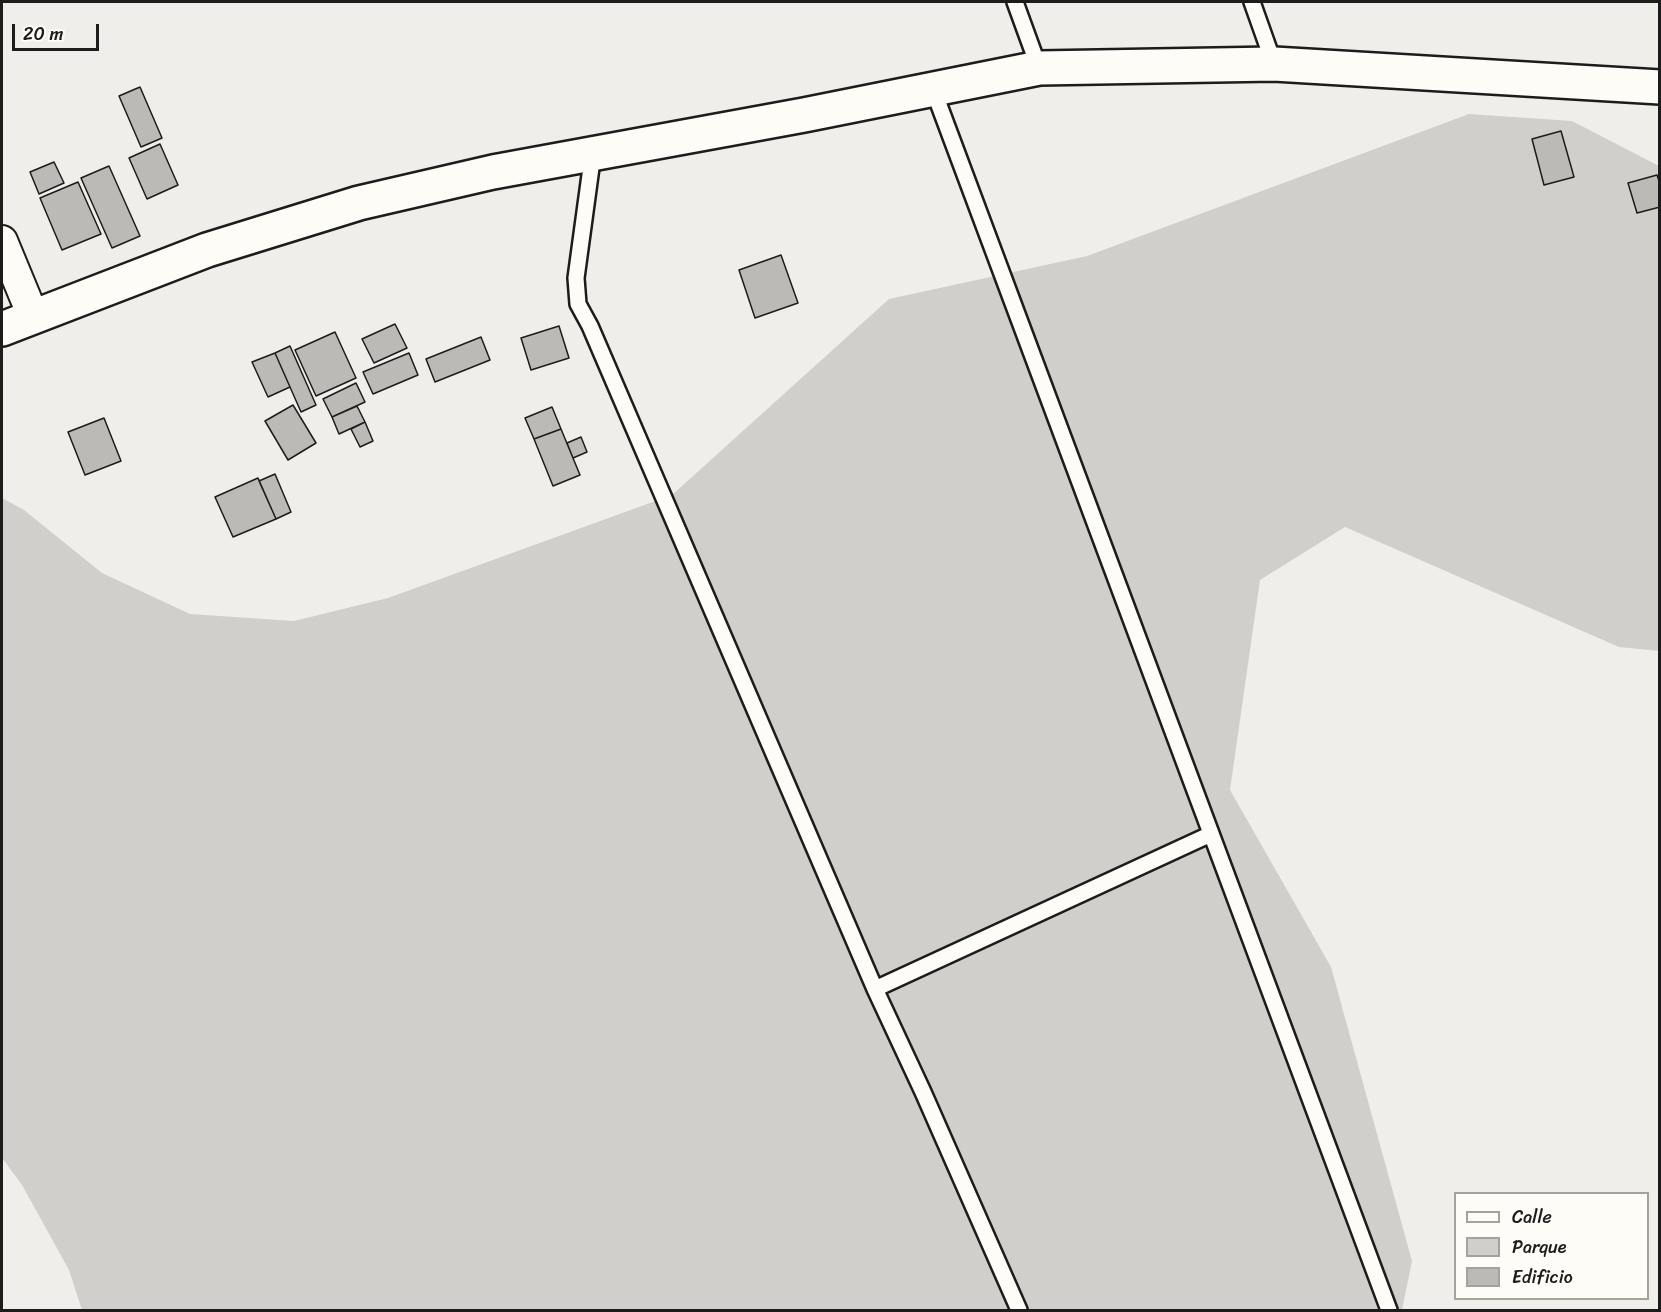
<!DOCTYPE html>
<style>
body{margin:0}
#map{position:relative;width:1661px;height:1312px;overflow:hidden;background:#f0eeea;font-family:Sriracha,sans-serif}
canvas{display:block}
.frame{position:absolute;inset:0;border:3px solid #1c1c1c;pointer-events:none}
.legend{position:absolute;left:1454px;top:1192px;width:195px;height:108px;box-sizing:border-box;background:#fdfcf7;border:2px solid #a3a29f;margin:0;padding:8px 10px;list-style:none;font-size:18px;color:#1c1c1c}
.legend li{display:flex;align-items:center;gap:12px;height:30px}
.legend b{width:30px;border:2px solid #a3a29f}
.scale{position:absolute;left:12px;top:24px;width:87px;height:27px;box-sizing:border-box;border:3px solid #1c1c1c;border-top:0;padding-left:8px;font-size:18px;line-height:21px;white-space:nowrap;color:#1c1c1c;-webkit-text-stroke:4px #fdfcf7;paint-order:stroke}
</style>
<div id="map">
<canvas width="1661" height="1312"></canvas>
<div class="frame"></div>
<ul class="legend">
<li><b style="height:8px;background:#fdfcf7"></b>Calle</li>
<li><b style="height:16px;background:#d0cfcc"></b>Parque</li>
<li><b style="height:16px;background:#bbbab6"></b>Edificio</li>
</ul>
<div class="scale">20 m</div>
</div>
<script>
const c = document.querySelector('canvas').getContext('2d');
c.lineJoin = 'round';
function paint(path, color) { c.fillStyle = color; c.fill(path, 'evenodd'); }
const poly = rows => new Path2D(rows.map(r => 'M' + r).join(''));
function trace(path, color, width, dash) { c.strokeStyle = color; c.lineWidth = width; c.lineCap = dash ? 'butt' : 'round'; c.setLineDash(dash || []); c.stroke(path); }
paint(poly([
 [1469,114,1572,121,1659,166,1659,651,1619,647,1345,527,1260,580,1230,790,1331,967,1412,1261,1402,1310,82,1310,69,1270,22,1185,2,1158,2,498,24,510,102,573,190,614,294,621,388,598,672,495,889,299,1087,256]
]), '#d0cfcc');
const building = poly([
 [140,87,162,138,141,147,119,96,140,87],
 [1561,131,1574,177,1544,185,1532,139,1561,131],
 [160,144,178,185,147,199,129,158,160,144],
 [54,162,64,183,39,194,30,172,54,162],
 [109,166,140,236,112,248,81,178,109,166],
 [1657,175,1660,184,1660,207,1637,213,1628,183,1657,175],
 [78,182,101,234,62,250,40,198,78,182],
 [781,255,798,303,755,318,739,270,781,255],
 [395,324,407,348,374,363,362,339,395,324],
 [559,326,569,358,531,370,521,338,559,326],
 [335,332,356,378,316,396,295,350,335,332],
 [481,337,490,360,435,382,426,359,481,337],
 [290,346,316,405,301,412,275,353,290,346],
 [275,353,290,387,268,397,252,362,275,353],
 [409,353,418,375,373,394,363,372,409,353],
 [356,383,365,402,332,417,323,399,356,383],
 [293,405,316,443,288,460,265,421,293,405],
 [357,406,365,422,339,434,332,417,357,406],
 [552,407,561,429,534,439,525,418,552,407],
 [104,418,121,461,85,475,68,432,104,418],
 [365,422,373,441,360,447,351,429,365,422],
 [561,429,580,475,553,486,534,439,561,429],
 [581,437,587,452,573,458,567,443,581,437],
 [275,474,291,512,276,519,259,481,275,474],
 [258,478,276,519,233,537,215,497,258,478]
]);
paint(building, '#bbbab6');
trace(building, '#1c1c1c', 1.5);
const service = poly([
 [1015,2,1039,68],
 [1252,2,1274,64],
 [933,89,1389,1310],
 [593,153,576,278,578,304,590,326,875,989,923,1092,1019,1310],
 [875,989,1211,834]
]);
const minor = poly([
 [2,241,33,316]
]);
const tertiary = poly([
 [2,329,207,250,359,203,493,172,804,115,1039,68,1274,64,1660,87]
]);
trace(service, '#1c1c1c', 20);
trace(minor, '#1c1c1c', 34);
trace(tertiary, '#1c1c1c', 38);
trace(service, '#fdfcf7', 15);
trace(minor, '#fdfcf7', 30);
trace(tertiary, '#fdfcf7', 33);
</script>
